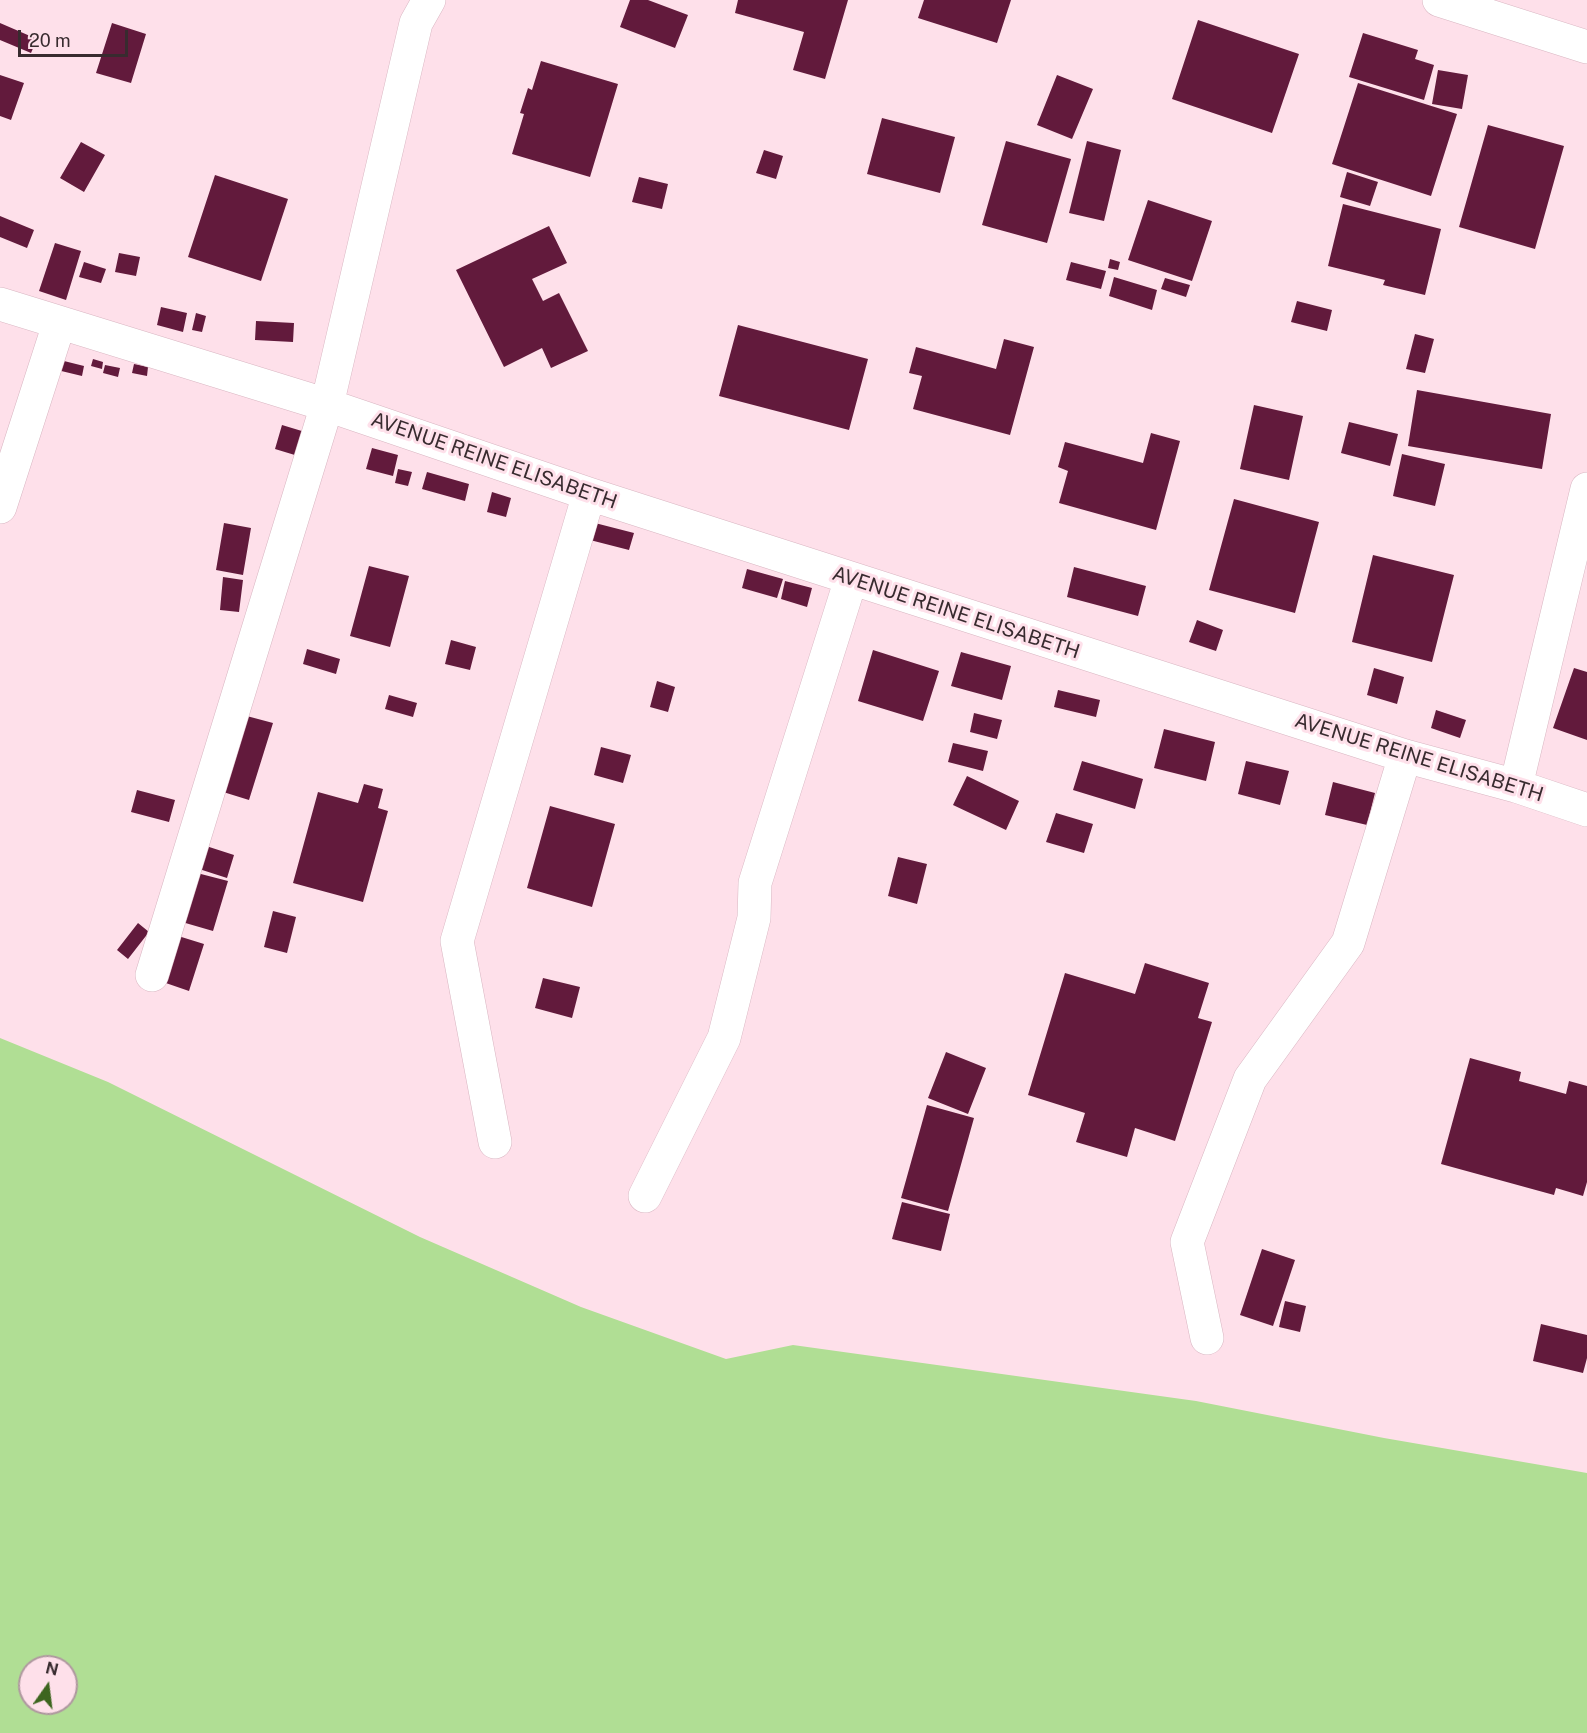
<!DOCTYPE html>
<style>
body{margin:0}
#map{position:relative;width:1587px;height:1733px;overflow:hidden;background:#fee0ea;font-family:"Public Sans",sans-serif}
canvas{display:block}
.north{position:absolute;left:18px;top:1655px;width:60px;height:60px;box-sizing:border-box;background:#fee0ea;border:2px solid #af989f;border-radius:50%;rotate:14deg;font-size:16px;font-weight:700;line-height:24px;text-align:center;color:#382b2f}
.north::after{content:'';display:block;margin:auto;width:21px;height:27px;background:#3d651f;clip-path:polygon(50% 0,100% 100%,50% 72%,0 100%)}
.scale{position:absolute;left:18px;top:30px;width:110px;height:27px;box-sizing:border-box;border:3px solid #382b2f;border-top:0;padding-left:8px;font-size:18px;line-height:21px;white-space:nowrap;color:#382b2f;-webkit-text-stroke:4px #fee0ea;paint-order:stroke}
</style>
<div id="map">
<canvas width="1587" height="1733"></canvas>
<div class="north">N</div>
<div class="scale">20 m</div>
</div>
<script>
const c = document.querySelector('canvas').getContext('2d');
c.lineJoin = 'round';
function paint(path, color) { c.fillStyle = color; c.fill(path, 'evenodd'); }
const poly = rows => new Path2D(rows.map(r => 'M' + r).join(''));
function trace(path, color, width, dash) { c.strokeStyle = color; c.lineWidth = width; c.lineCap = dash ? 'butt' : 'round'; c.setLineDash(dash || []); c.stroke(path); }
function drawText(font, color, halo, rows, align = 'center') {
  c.font = font + ' "Public Sans",sans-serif'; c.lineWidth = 6; c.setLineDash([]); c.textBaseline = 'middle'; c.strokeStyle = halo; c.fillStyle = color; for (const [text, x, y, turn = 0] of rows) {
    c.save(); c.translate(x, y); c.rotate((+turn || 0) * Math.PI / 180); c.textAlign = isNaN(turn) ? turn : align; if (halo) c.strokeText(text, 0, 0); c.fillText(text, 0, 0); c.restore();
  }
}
paint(poly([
 [0,1038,108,1082,420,1237,581,1307,726,1359,793,1345,1196,1401,1384,1438,1587,1473,1587,1733,0,1733],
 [30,1667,66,1667,66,1703,30,1703]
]), '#b0de94');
paint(poly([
 [630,0,648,0,688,15,675,48,620,27],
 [738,0,848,0,825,79,793,70,804,32,735,13],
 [924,0,1011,0,997,43,918,18],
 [1198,20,1299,54,1272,133,1172,99],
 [0,23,37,39,31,53,0,40],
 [112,23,146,34,131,83,96,73],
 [1363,33,1418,50,1415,59,1434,65,1424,100,1349,77],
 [541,61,618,84,590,177,512,154,524,114,520,113,528,88,532,90],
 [1438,70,1468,75,1462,109,1432,104],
 [0,75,24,83,11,120,0,116],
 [1057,75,1093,89,1072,139,1037,125],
 [1358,83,1457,114,1431,196,1332,164],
 [882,118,955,137,940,193,867,174],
 [1488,125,1564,146,1535,249,1459,227],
 [1006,141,1071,159,1047,243,982,225],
 [1087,141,1121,150,1104,221,1069,213],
 [81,142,105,155,84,192,60,178],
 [764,150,783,156,776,179,756,173],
 [1347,172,1378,182,1370,206,1340,197],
 [215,175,288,199,261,281,188,257],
 [639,177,668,184,662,209,632,202],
 [1148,200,1212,221,1192,281,1128,260],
 [1343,204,1441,229,1425,295,1383,285,1385,280,1328,266],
 [0,216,34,230,27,248,0,237],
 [549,226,567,263,532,279,543,301,559,293,588,351,551,368,542,348,504,367,456,270],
 [55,243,81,251,66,300,39,291],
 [119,253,140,257,136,276,115,272],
 [1110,259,1120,262,1118,270,1108,268],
 [84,262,106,269,101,283,79,277],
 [1071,262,1106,271,1101,289,1066,280],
 [1114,277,1157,290,1152,310,1109,296],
 [1165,278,1190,285,1186,297,1161,289],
 [1297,301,1332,310,1327,331,1291,322],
 [161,307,187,313,183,332,157,325],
 [196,313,206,316,202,332,192,330],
 [256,321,294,323,293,342,255,340],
 [738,325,868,359,849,430,719,396],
 [1415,334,1434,339,1425,373,1406,369],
 [1004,339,1034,347,1010,435,913,409,922,376,909,373,916,347,996,369],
 [56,359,84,366,82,376,53,369],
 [93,359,103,362,102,369,91,366],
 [134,364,148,367,147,376,132,373],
 [105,365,120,368,118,377,103,373],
 [1417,390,1551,414,1542,469,1408,446],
 [1254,405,1303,416,1289,480,1240,469],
 [1349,422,1398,434,1390,466,1341,453],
 [282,425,315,435,308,459,275,449],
 [1151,433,1180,441,1156,530,1059,503,1068,471,1058,467,1065,442,1143,463],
 [372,448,398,455,393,476,366,469],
 [1402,454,1445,464,1435,506,1393,496],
 [398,469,412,472,408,486,395,483],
 [427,472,469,484,465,501,422,489],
 [492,492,511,498,506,517,487,512],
 [1234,499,1319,522,1295,613,1209,590],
 [224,523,251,528,243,575,216,570],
 [595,523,634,533,629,550,590,540],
 [1373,555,1454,575,1432,662,1352,642],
 [369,566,409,576,390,647,350,636],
 [1074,567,1146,586,1138,616,1067,597],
 [747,569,783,579,777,598,742,588],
 [223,577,243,580,239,612,220,610],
 [785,581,812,588,807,607,781,599],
 [1197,620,1223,630,1216,651,1189,642],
 [451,640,476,647,470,670,445,664],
 [307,649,340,659,336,674,303,664],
 [873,650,939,671,923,721,858,701],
 [961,652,1011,666,1002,700,951,686],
 [1374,668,1404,677,1397,704,1367,695],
 [1574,668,1587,672,1587,740,1553,728],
 [657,681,675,687,668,712,650,707],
 [1058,690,1100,700,1096,717,1054,707],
 [389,695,417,703,413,717,385,709],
 [1436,710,1466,720,1460,738,1431,728],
 [974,713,1002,720,997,739,970,732],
 [243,715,273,723,249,800,220,791],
 [1164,729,1215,742,1206,781,1154,768],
 [953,743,988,751,983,771,948,762],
 [601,747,631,755,623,783,594,775],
 [1082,761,1143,779,1135,809,1073,790],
 [1246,761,1289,771,1280,805,1238,794],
 [967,776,1019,801,1006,830,953,805],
 [1333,782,1375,793,1367,825,1325,815],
 [364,784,383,789,378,808,388,811,363,902,293,883,318,792,358,803],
 [137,790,175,800,169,822,131,812],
 [550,806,615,824,592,907,527,888],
 [1056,813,1093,824,1084,853,1046,842],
 [203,845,234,855,227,878,196,868],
 [898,857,927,864,917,904,888,896],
 [197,873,228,881,213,931,182,922],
 [273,911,296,917,287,953,264,947],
 [138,923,149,932,128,959,117,950],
 [175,935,204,944,189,991,160,981],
 [1145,963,1209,983,1198,1018,1212,1022,1175,1141,1135,1128,1127,1157,1076,1142,1085,1113,1028,1095,1065,973,1135,994],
 [543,978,580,987,572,1018,535,1008],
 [946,1052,986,1068,968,1114,928,1098],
 [1470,1058,1521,1072,1519,1081,1566,1094,1569,1081,1587,1086,1587,1182,1583,1196,1556,1188,1554,1195,1441,1164],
 [927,1105,974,1118,948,1211,901,1198],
 [902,1202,950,1214,941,1251,892,1239],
 [1262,1249,1295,1260,1273,1326,1240,1315],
 [1285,1301,1306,1306,1300,1332,1279,1327],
 [1541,1324,1587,1335,1587,1358,1583,1373,1533,1361]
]), '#621a3c');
const minor = poly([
 [1439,0,1587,47],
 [0,304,327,405,589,494,1405,756,1516,786,1587,810],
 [0,507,59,324],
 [1516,786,1587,489],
 [152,975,327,405,416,23,429,0],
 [495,1142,457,941,589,494],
 [645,1196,724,1038,754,918,755,883,851,579],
 [1207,1338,1187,1242,1250,1079,1348,943,1405,756]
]);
trace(minor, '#d9b6c2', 34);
trace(minor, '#fff', 33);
drawText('20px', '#382b2f', '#fee0ea', [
 ["AVENUE REINE ELISABETH",494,461,19],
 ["AVENUE REINE ELISABETH",956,613,18],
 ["AVENUE REINE ELISABETH",1419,758,17]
]);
</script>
